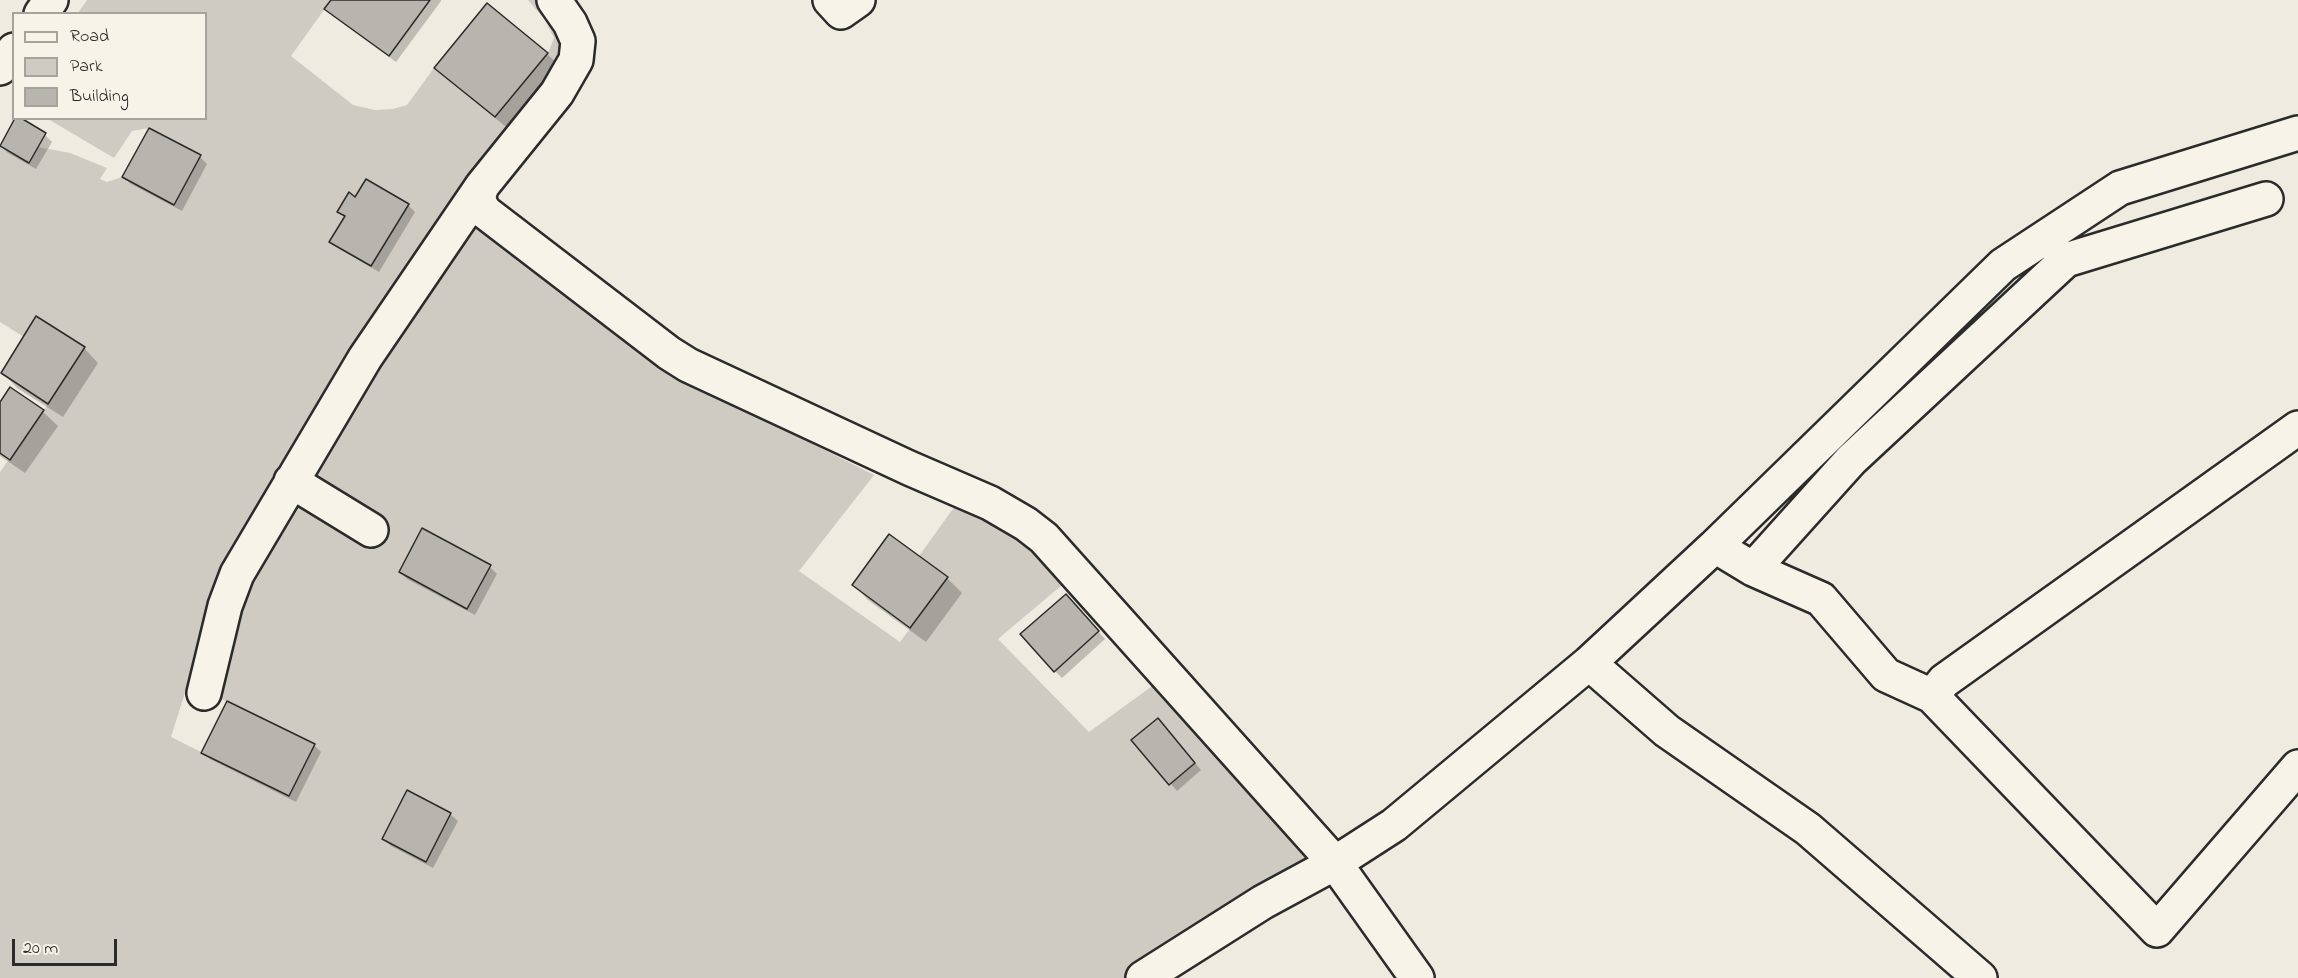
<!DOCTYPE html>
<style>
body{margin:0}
#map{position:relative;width:2298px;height:978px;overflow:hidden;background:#efebe0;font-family:"Indie Flower",sans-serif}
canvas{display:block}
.legend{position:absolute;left:12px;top:12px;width:195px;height:108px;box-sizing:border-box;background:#f7f3e8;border:2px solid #a5a39c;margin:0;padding:8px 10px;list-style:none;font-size:18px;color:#2b2b2b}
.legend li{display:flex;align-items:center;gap:12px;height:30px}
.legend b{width:30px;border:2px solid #a5a39c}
.scale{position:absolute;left:12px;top:939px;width:105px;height:27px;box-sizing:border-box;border:3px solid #2b2b2b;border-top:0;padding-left:8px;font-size:18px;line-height:21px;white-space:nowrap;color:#2b2b2b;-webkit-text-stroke:4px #f7f3e8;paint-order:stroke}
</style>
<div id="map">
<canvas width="2298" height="978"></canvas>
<ul class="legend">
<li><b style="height:8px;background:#f7f3e8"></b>Road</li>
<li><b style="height:16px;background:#cfcbc2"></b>Park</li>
<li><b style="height:16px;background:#b8b5ae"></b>Building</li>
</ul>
<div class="scale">20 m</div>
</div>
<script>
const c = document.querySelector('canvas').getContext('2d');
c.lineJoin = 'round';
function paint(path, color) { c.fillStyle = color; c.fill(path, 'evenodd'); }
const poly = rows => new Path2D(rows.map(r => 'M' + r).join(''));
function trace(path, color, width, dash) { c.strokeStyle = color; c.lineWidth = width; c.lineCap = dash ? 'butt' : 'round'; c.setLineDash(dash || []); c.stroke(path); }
paint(poly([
 [87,0,331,0,291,56,353,105,375,110,393,109,407,105,434,68,496,117,548,53,554,38,545,20,528,0,538,0,558,25,564,55,442,214,326,390,251,520,196,658,171,737,289,796,315,744,219,698,233,618,284,508,304,501,353,539,372,544,323,484,317,474,314,461,470,222,598,317,716,395,874,475,799,571,900,642,948,577,919,556,955,506,1009,534,1037,555,1062,585,998,639,1089,732,1159,681,1314,858,1124,978,0,978,0,472,44,410,84,347,24,337,0,322,0,146,29,163,38,147,70,153,107,168,100,179,107,182,122,177,174,204,200,155,149,128,132,131,114,158,48,119,206,118,206,14,78,13]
]), '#cfcbc2');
paint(poly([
 [333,0,441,0,441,1,396,62,333,16,326,9],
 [547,54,562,68,511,131,451,82,436,67],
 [17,118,45,135,52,142,36,169,8,153,1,146],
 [200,157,207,164,182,211,131,184,124,177],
 [356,199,408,205,415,212,379,272,338,248,331,241,345,218,339,212],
 [84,348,98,363,63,417,17,388,3,373],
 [11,389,43,412,58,426,25,473,0,456,0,405],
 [490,567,497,574,475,615,407,579,400,572],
 [947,578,962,593,926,642,868,600,854,585],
 [1073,603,1105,639,1062,678,1055,671],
 [1165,727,1201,770,1177,791,1133,740],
 [314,745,321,752,296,802,210,759,203,752],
 [408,792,450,814,458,821,433,868,391,846,384,839]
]), '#0003');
const building = poly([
 [331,0,430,0,389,56,324,9,331,0],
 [487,3,548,53,495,117,434,68,487,3],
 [15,118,21,118,46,133,29,163,0,146,15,118],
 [149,128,201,155,174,205,122,177,149,128],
 [366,179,409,204,371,266,329,242,345,216,337,212,349,192,355,197,366,179],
 [36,316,85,347,48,404,1,373,36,316],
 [10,387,44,410,10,460,0,453,0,402,10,387],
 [422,528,491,565,467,609,399,572,422,528],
 [889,534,948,577,910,628,852,585,889,534],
 [1066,594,1099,631,1054,672,1020,634,1066,594],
 [227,701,315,744,289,796,201,753,227,701],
 [1158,718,1195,763,1169,785,1131,740,1158,718],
 [407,790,451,813,426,862,382,839,407,790]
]);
paint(building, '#b8b5ae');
trace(building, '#2b2b2b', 1.5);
const minor = poly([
 [554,0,570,23,578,41,576,60,557,93,482,186,479,195,480,204,485,212,669,353,688,365,909,468,990,503,1026,524,1044,538,1335,863,1417,978],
 [830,0,841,12,858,0],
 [291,481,371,530],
 [1715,546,1753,569,1821,599,1886,675,1932,696,2157,930,2298,767],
 [1753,569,1851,460,2066,260,2266,199],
 [1589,663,1667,731,1808,829,1980,978],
 [204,693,225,606,237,574,365,358,482,186],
 [1932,696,1944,681,2298,428],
 [1143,978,1263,902,1335,863,1394,825,1589,663,1715,546,2003,265,2120,188,2298,133]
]);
const major = poly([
 [41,14,51,0],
 [0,68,14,50]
]);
trace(minor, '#2b2b2b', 38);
trace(major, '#2b2b2b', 38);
trace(minor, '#f7f3e8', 33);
trace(major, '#f7f3e8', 33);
</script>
